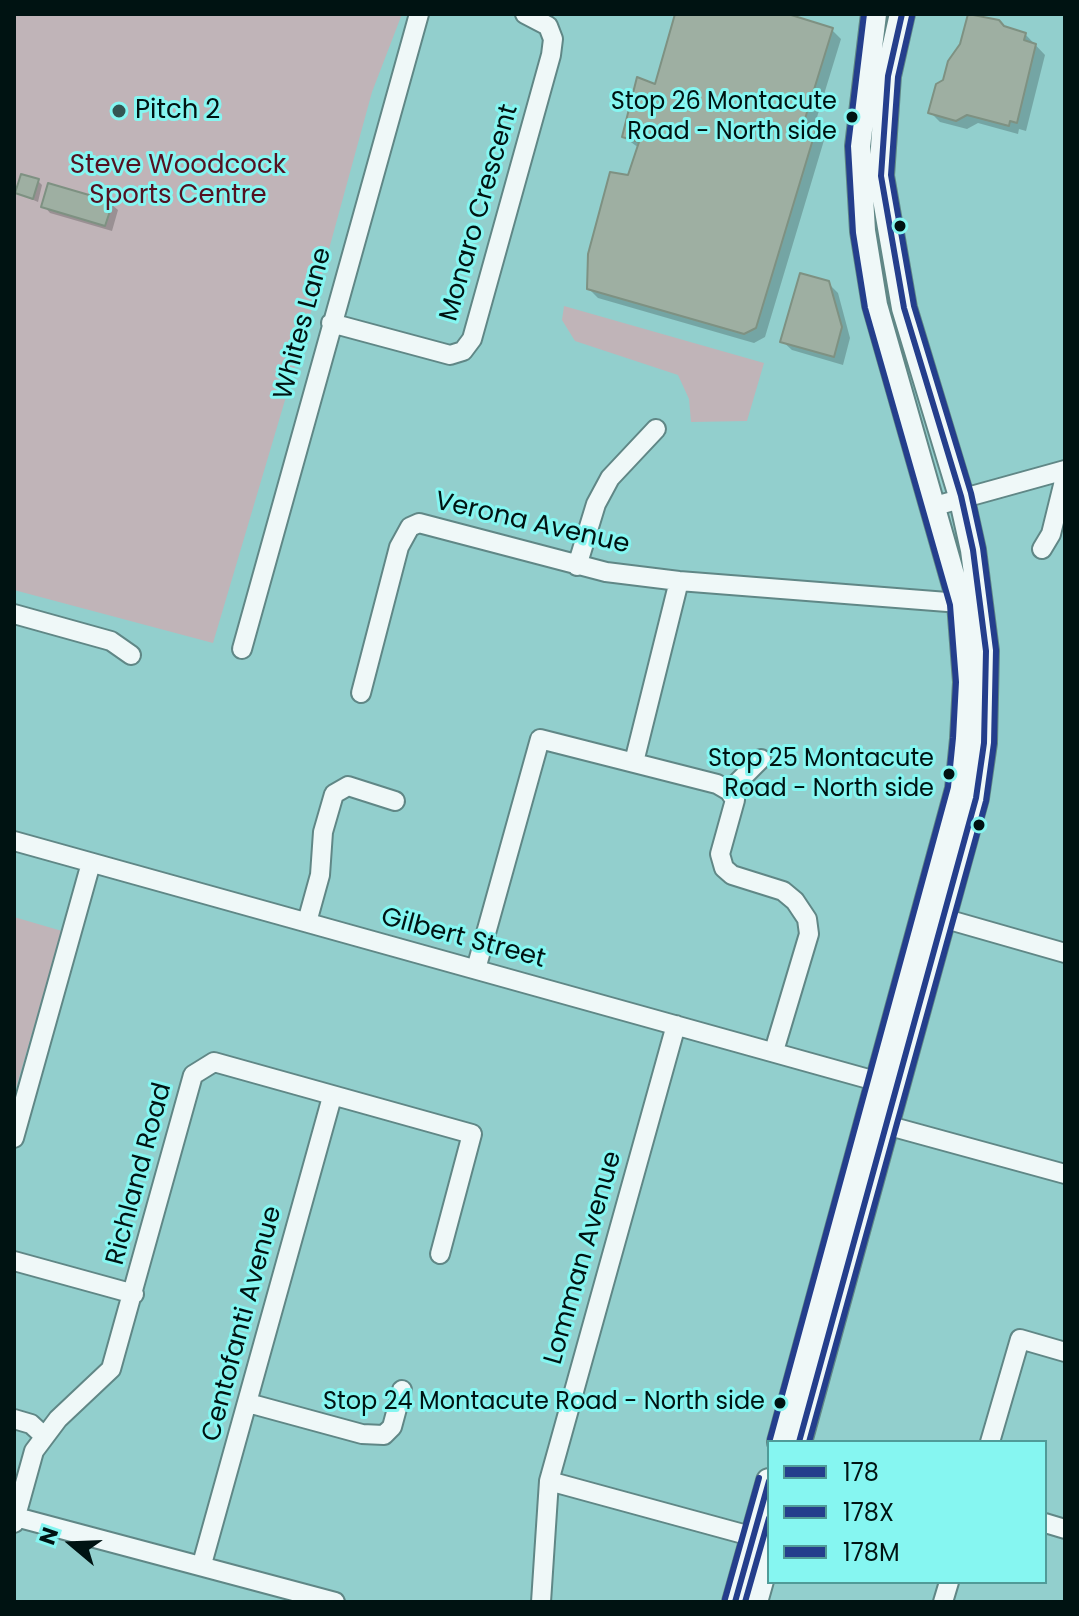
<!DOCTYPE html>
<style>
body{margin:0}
#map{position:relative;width:1079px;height:1616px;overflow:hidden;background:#92cfcd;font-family:Poppins,sans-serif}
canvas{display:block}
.frame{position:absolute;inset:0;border:16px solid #001312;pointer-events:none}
.legend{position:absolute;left:767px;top:1440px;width:280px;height:144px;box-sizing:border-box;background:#86f6f1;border:2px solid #509b98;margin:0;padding:10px 14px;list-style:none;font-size:24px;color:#001312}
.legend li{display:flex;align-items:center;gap:16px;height:40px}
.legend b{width:40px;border:2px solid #509b98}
.north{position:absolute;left:32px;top:1504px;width:80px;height:80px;-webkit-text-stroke:6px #86f6f1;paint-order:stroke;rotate:289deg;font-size:22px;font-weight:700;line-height:32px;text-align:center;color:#001312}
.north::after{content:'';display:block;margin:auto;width:28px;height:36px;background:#001312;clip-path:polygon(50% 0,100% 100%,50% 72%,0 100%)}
</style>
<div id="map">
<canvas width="1079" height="1616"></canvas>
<div class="frame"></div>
<ul class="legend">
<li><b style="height:10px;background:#243e8c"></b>178</li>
<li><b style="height:10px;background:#243e8c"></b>178X</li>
<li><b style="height:10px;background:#243e8c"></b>178M</li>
</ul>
<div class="north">N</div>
</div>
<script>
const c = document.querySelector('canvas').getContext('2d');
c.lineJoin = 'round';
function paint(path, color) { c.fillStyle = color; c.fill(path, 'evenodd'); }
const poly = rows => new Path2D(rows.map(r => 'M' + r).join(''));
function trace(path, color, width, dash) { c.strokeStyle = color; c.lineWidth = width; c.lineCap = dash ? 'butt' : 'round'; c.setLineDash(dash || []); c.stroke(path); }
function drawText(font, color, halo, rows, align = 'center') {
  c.font = font + ' Poppins,sans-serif'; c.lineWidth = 6; c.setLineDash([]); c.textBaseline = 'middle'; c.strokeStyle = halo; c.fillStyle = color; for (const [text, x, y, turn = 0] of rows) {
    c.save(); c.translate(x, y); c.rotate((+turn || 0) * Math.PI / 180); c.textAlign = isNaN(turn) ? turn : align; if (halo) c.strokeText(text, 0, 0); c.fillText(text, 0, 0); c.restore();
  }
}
paint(poly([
 [14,14,402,14,372,92,320,282,213,643,14,590],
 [564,306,764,363,747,421,691,422,689,399,678,375,575,341,562,320],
 [14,917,62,931,14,1095]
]), '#c0b4b8');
paint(poly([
 [678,14,781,14,832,30,841,39,814,127,825,137,765,337,754,343,598,298,589,289,639,148,624,137,656,87],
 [970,14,1025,34,1045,55,1026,131,1019,129,1018,134,978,123,967,129,940,122,930,112,962,44],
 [38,181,42,185,38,202,17,193],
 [111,204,118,210,112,231,50,213,44,206],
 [828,283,838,293,850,338,843,365,792,350,782,341]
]), '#0003');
const building = poly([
 [675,14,788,14,833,28,804,122,817,126,756,328,744,334,587,289,588,254,610,172,628,175,639,142,622,137,637,77,655,84,675,14],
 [968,14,999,20,1004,26,1026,33,1024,40,1036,44,1017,123,1010,121,1009,126,967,115,956,121,928,113,936,84,943,80,948,61,960,44,968,14],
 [21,174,39,179,33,199,15,193,21,174],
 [48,183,113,202,105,226,41,207,48,183],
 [800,273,829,281,842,327,834,357,780,342,800,273]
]);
paint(building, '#9eafa2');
trace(building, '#7e9182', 2);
const minor = poly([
 [331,323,450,355,463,351,472,339,551,55,553,39,548,26,525,14],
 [935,506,1065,470],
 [1042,549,1051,534,1065,477],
 [577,566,596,504,610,478,656,429],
 [14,614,111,641,131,655],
 [242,649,419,14],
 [361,693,399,547,410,527,419,523,606,572,679,581,960,603],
 [634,762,679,581],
 [729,791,761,759],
 [14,841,890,1085],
 [932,915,1065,953],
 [307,922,320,875,323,832,334,794,348,786,395,801],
 [476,969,540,739,717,784,729,791,735,800,720,854,724,868,732,875,783,891,795,901,807,919,809,934,774,1051],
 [875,1122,1065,1174],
 [14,1138,91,863],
 [14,1261,134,1294],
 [248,1403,362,1434,384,1435,392,1427,402,1390],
 [14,1419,31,1424,44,1436],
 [990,1442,1020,1339,1065,1352],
 [549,1481,769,1541],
 [16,1517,335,1602],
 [14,1523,34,1451,58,1419,111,1369,193,1075,214,1062,472,1134,440,1254],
 [1045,1523,1065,1529],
 [202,1564,332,1097],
 [541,1602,549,1481,676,1025],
 [943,1602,949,1582]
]);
const secondary = poly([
 [780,1442,958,789,963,739,966,682,960,603,875,305,863,231,858,146,874,14],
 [799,1442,976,798,984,743,986,651,973,550,961,496,904,308,881,176,888,76,902,14],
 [735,1602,769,1481],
 [755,1602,769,1552]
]);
trace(minor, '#608786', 22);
trace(secondary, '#608786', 28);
trace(minor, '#eff8f8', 18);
trace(secondary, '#eff8f8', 24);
trace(poly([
 [799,1442,976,798,984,743,986,651,973,550,961,496,904,308,881,176,888,76,902,14],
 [735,1602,769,1481]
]), '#243e8c', 6);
trace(poly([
 [809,1442,986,801,994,743,996,650,983,548,971,493,914,306,891,175,898,77,912,16],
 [745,1602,769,1518]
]), '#243e8c', 6);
trace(poly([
 [770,1439,948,787,953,738,956,682,950,605,865,308,853,233,848,146,864,14],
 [725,1599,759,1478]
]), '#243e8c', 6);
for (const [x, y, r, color] of [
 [119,111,8,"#335553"],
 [852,117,7,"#001312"],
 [900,226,7,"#001312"],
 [949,774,7,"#001312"],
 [979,825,7,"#001312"],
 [780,1403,7,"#001312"]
]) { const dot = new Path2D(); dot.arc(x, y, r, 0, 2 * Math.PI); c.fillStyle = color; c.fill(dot); trace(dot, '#86f6f1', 3); }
drawText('24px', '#001312', '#86f6f1', [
 ["Stop 26 Montacute",837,103],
 ["Road - North side",837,133],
 ["Stop 25 Montacute",934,760],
 ["Road - North side",934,790],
 ["Stop 24 Montacute Road - North side",765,1403]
], 'right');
drawText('26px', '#001312', '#86f6f1', [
 ["Pitch 2",135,111]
], 'left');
drawText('26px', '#541121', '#86f6f1', [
 ["Steve Woodcock",178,166],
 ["Sports Centre",178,196]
]);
drawText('26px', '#001312', '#86f6f1', [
 ["Monaro Crescent",480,213,-74],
 ["Whites Lane",304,324,-75],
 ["Verona Avenue",532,524,13],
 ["Gilbert Street",463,939,15],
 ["Richland Road",140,1174,-75],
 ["Lomman Avenue",584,1258,-74],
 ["Centofanti Avenue",243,1324,-75]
]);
</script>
